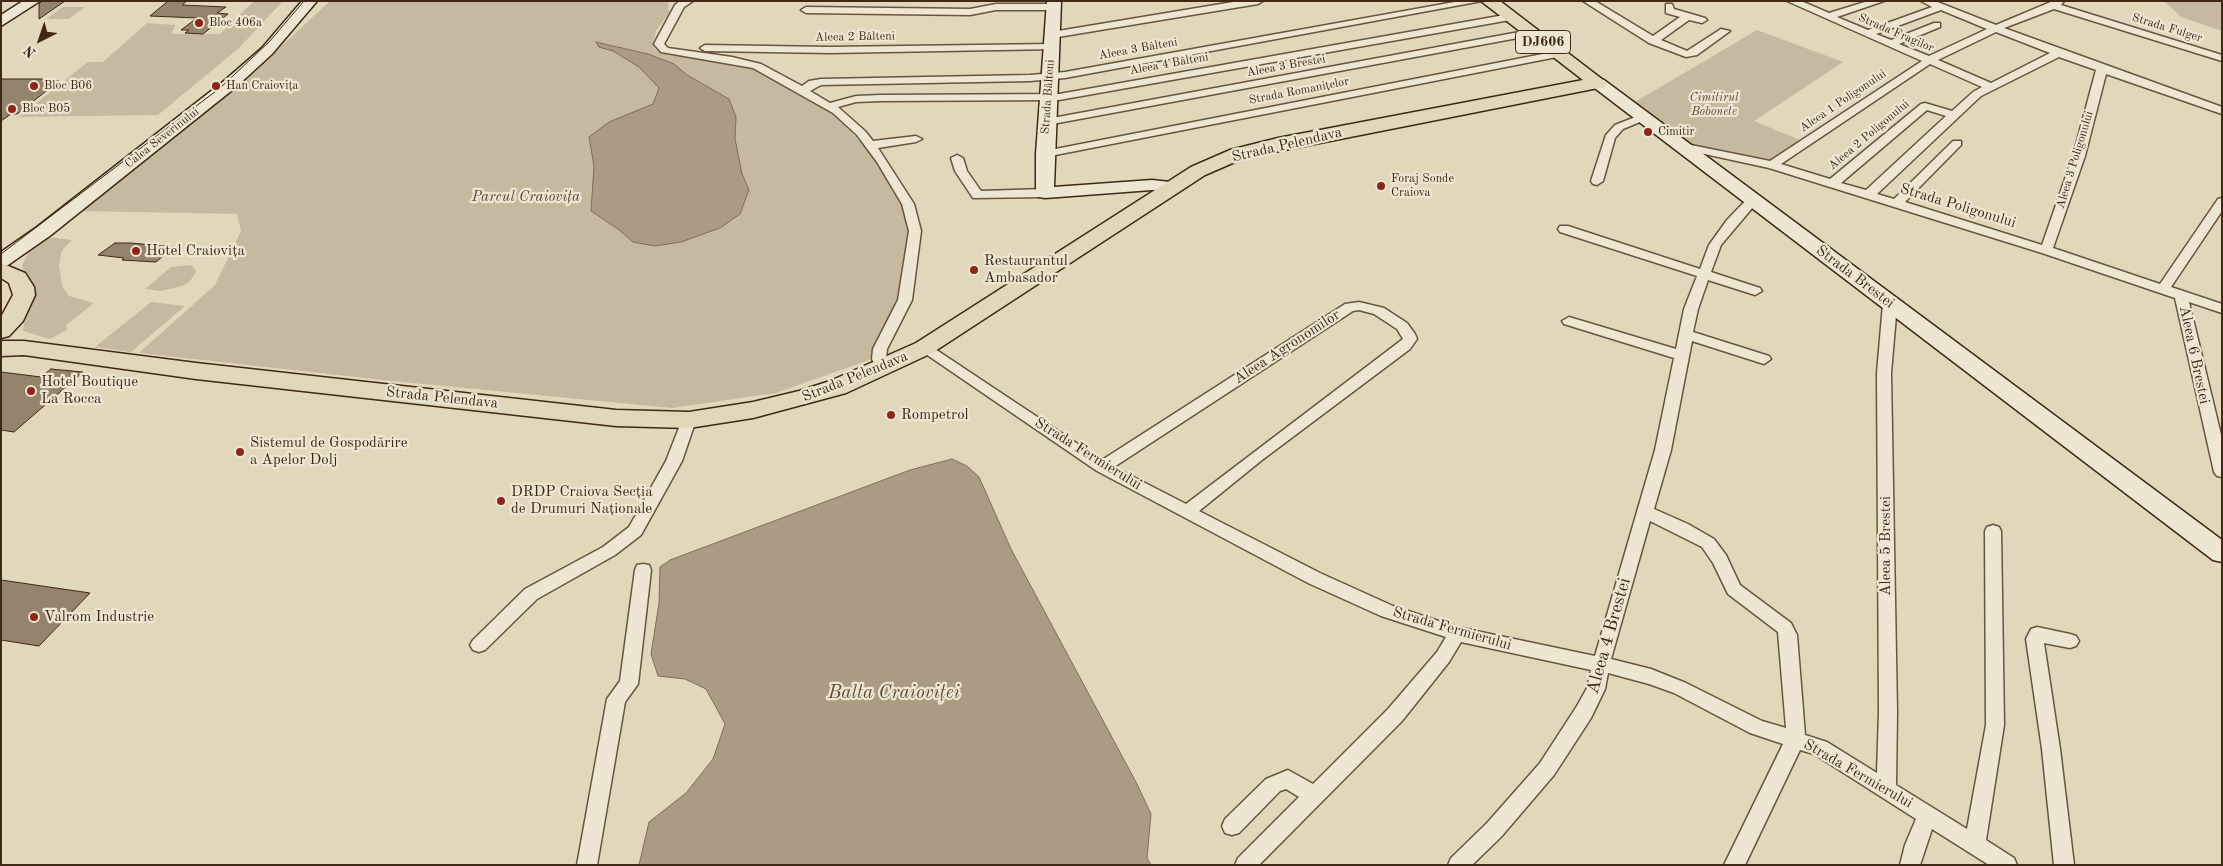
<!DOCTYPE html>
<meta charset="utf-8">
<style>
body{margin:0}
#map{position:relative;width:2223px;height:866px;overflow:hidden;background:#e1d8bc;font-family:"Old Standard TT",serif}
canvas{display:block}
.frame{position:absolute;inset:0;border:2px solid #3f2914;pointer-events:none}
.north{position:absolute;left:15px;top:15px;width:50px;height:50px;-webkit-text-stroke:4px #ece6d3;paint-order:stroke;rotate:221deg;font-size:14px;font-weight:700;line-height:20px;text-align:center;color:#3f2914}
.north::after{content:'';display:block;margin:auto;width:18px;height:22px;background:#3f2914;clip-path:polygon(50% 0,100% 100%,50% 72%,0 100%)}
</style>
<div id="map">
<canvas width="2223" height="866"></canvas>
<div class="frame"></div>
<div class="north">N</div>
</div>
<script>
const c = document.querySelector('canvas').getContext('2d');
c.lineJoin = 'round';
function paint(path, color) { c.fillStyle = color; c.fill(path, 'evenodd'); }
const poly = rows => new Path2D(rows.map(r => 'M' + r).join(''));
function trace(path, color, width, dash) { c.strokeStyle = color; c.lineWidth = width; c.lineCap = dash ? 'butt' : 'round'; c.setLineDash(dash || []); c.stroke(path); }
function drawText(font, color, halo, rows, align = 'center') {
  c.font = font + ' "Old Standard TT",serif'; c.lineWidth = 4.5; c.setLineDash([]); c.textBaseline = 'middle'; c.strokeStyle = halo; c.fillStyle = color; for (const [text, x, y, turn = 0] of rows) {
    c.save(); c.translate(x, y); c.rotate((+turn || 0) * Math.PI / 180); c.textAlign = isNaN(turn) ? turn : align; if (halo) c.strokeText(text, 0, 0); c.fillText(text, 0, 0); c.restore();
  }
}
paint(poly([
 [254,1,283,1,239,48,158,115,19,117,88,62,103,62,147,23,175,25,172,34,220,34],
 [330,1,668,1,669,13,656,31,653,44,656,50,664,53,753,68,776,80,837,116,878,162,903,205,910,231,899,302,869,360,776,393,672,408,392,381,139,353,215,285,241,231,237,214,78,211,265,61],
 [2164,1,2222,1,2222,31,2181,17],
 [63,7,85,7,69,19,46,19],
 [1757,30,1843,62,1754,121,1800,140,1768,162,1691,144,1635,102],
 [47,237,72,240,62,250,59,265,62,286,69,296,94,303,66,325,67,330,50,339,23,331,24,324,32,305,32,292,22,266,29,251],
 [191,265,196,270,195,274,190,281,182,286,161,291,145,289,171,267],
 [151,302,185,306,131,352,95,347]
]), '#c5ba9f');
const water = poly([
 [596,42,648,54,674,64,687,75,729,99,736,117,735,139,742,174,749,190,740,214,720,228,681,242,655,246,633,242,618,229,591,211,594,166,589,137,609,122,653,104,659,88,639,67,613,51,599,47,596,42],
 [952,459,967,466,979,477,1011,549,1137,784,1151,814,1147,858,1151,865,639,865,649,822,686,793,713,759,725,724,706,689,685,679,658,676,651,654,659,603,660,567,670,560,910,470,952,459]
]);
paint(water, '#aa9c83');
trace(water, '#7f6e57', 1);
const building = poly([
 [42,1,65,1,39,19,39,4,42,1],
 [168,1,187,1,182,5,226,7,217,13,228,14,203,34,185,33,189,30,181,30,197,18,150,16,168,1],
 [1,79,47,79,45,80,59,81,17,114,11,114,1,121,1,79],
 [115,243,131,243,174,247,156,262,122,260,124,258,98,255,115,243],
 [51,369,83,372,14,432,1,430,1,372,41,377,51,369],
 [1,580,90,593,39,646,1,640,1,580]
]);
paint(building, '#93846b');
trace(building, '#3f2914', 1);
const street = poly([
 [680,1,693,1,684,7,664,44,668,48,732,57,761,64,802,86,809,81,821,79,1030,75,1065,72,1460,1,1482,1,1065,78,1030,81,821,85,810,91,830,103,856,96,881,95,1059,94,1510,14,1515,17,1510,20,1059,100,881,101,856,102,838,107,865,131,873,141,916,136,922,139,916,142,878,148,914,204,921,231,912,300,887,349,886,359,890,368,883,373,878,371,872,359,873,349,898,300,909,231,902,204,877,162,857,135,833,113,753,68,661,52,654,44,675,5,680,1],
 [1239,1,1263,1,1258,4,1052,38,1047,35,1052,32,1239,1],
 [1583,1,1595,1,1653,36,1680,17,1666,13,1666,4,1672,4,1674,9,1705,18,1707,20,1702,23,1689,20,1661,40,1687,51,1721,29,1730,31,1697,55,1686,57,1649,43,1583,1],
 [1787,1,1801,1,1829,13,1868,1,1884,1,1837,17,1868,30,1932,7,1921,1,1935,1,1996,25,2053,1,2064,1,2061,5,2222,55,2222,61,2054,9,2004,28,2222,107,2222,114,2106,74,2085,156,2053,248,2160,284,2218,199,2222,198,2222,211,2171,287,2222,304,2222,313,2189,302,2222,439,2222,477,2217,476,2214,472,2175,298,2042,253,1769,168,1677,148,1675,146,1681,143,1770,161,1922,61,1787,1],
 [1941,10,1987,29,1929,56,1899,44,1940,27,1940,23,1934,23,1891,40,1876,34,1941,10],
 [1996,32,2050,53,1991,83,1938,60,1996,32],
 [2059,57,2096,70,2073,156,2042,245,1905,202,1961,145,1961,141,1953,141,1894,199,1877,194,1981,96,2059,57],
 [1930,64,1982,87,1973,92,1952,111,1925,103,1921,104,1830,179,1781,164,1930,64],
 [1927,110,1946,116,1866,190,1841,183,1927,110],
 [996,4,1053,4,1058,7,1053,10,996,10,970,15,806,13,801,10,806,7,970,9,996,4],
 [1530,30,1535,33,1534,35,1047,125,1041,122,1047,119,1530,30],
 [1051,44,1056,47,1055,49,830,53,705,51,700,48,705,45,830,47,1051,44],
 [1558,51,1563,54,1562,56,1045,157,1039,154,1045,151,1558,51],
 [1643,114,1649,117,1647,119,1623,129,1615,138,1603,181,1597,185,1593,184,1591,181,1606,135,1615,125,1643,114],
 [957,155,963,158,967,171,981,191,1045,189,1051,193,1045,197,973,198,955,171,951,158,957,155],
 [1753,196,1759,200,1721,245,1711,272,1760,288,1762,291,1755,295,1708,280,1698,309,1693,332,1769,356,1771,359,1764,364,1692,341,1671,450,1654,509,1688,524,1714,539,1726,555,1740,585,1791,623,1797,635,1805,735,1827,742,1877,773,1879,712,1877,373,1883,304,1890,300,1895,301,1897,304,1891,373,1897,712,1896,785,1967,829,1986,725,1985,531,1987,527,1993,525,1999,527,2001,531,2004,725,1986,840,2014,858,2017,865,1989,865,1932,829,1920,865,1900,865,1905,845,1916,819,1814,754,1800,750,1745,865,1724,865,1783,744,1750,733,1674,693,1649,684,1608,673,1605,689,1591,718,1554,775,1501,837,1472,865,1448,865,1451,858,1487,823,1540,763,1577,706,1587,688,1591,670,1461,642,1449,662,1402,721,1259,865,1235,865,1238,858,1299,797,1286,789,1280,791,1239,833,1232,835,1225,833,1222,826,1225,819,1266,779,1288,770,1313,784,1388,709,1437,652,1446,637,1381,616,1308,583,1097,471,917,348,919,345,929,345,1102,460,1345,304,1359,302,1384,308,1407,323,1415,334,1417,339,1410,349,1262,460,1199,511,1320,573,1393,606,1457,627,1595,656,1655,450,1674,358,1564,324,1562,321,1569,317,1676,349,1684,309,1697,276,1560,232,1558,229,1560,226,1568,226,1700,269,1709,245,1727,220,1749,197,1753,196],
 [1359,310,1374,314,1397,329,1403,339,1186,504,1114,467,1353,311,1359,310],
 [1650,521,1702,547,1713,563,1728,594,1778,632,1786,728,1762,721,1686,683,1651,669,1611,659,1650,521],
 [689,415,696,420,682,461,641,535,615,555,537,599,485,650,479,652,473,650,470,645,473,640,525,589,603,547,629,527,666,461,682,420,689,415],
 [643,564,649,565,651,570,638,684,625,702,597,865,577,865,607,699,620,681,635,570,637,565,643,564],
 [2037,627,2070,634,2076,636,2079,641,2076,646,2070,648,2044,643,2060,749,2074,865,2054,865,2042,749,2026,639,2031,629,2037,627]
]);
const secondary = poly([
 [23,1,40,1,1,26,1,15,23,1],
 [302,1,317,1,272,54,236,87,51,235,8,265,1,267,1,252,37,227,224,81,262,48,302,1],
 [1047,1,1061,1,1054,187,1152,180,1179,183,1182,187,1179,191,1152,190,1045,198,1039,197,1036,193,1036,154,1047,1],
 [1598,78,1604,80,2222,540,2222,562,2213,560,1592,86,1590,83,1598,78]
]);
const primary = poly([
 [1481,1,1500,1,1607,83,1604,87,1598,88,1244,158,1205,175,932,353,846,393,753,418,689,428,616,426,196,379,24,355,1,356,1,341,24,341,196,363,616,410,689,412,753,402,799,391,830,381,916,343,1191,167,1230,150,1278,138,1583,80,1481,1],
 [1,263,25,273,34,287,35,295,23,321,9,336,1,338,1,317,13,295,9,283,1,278,1,263]
]);
trace(street, '#68553e', 3);
trace(secondary, '#3f2914', 3);
trace(primary, '#3f2914', 3);
paint(street, '#ece6d3');
paint(secondary, '#ece6d3');
paint(primary, '#e1d8bc');
trace(poly([
 [1,254,220,88,269,42,304,1]
]), '#3f2914', 1);
for (const [x, y, r, color] of [
 [199,23,5,"#8f2418"],
 [34,86,5,"#8f2418"],
 [216,86,5,"#8f2418"],
 [12,109,5,"#8f2418"],
 [1648,132,5,"#8f2418"],
 [1381,186,5,"#8f2418"],
 [136,251,5,"#8f2418"],
 [974,270,5,"#8f2418"],
 [31,391,5,"#8f2418"],
 [891,415,5,"#8f2418"],
 [240,452,5,"#8f2418"],
 [501,501,5,"#8f2418"],
 [34,617,5,"#8f2418"]
]) { const dot = new Path2D(); dot.arc(x, y, r, 0, 2 * Math.PI); c.fillStyle = color; c.fill(dot); trace(dot, '#ece6d3', 2); }
drawText('12px', '#3f2914', '#ece6d3', [
 ["Bloc 406a",209,23],
 ["Bloc B06",44,86],
 ["Han Craiovița",226,86],
 ["Bloc B05",22,109],
 ["Cimitir",1658,132],
 ["Foraj Sonde",1391,179],
 ["Craiova",1391,193]
], 'left');
drawText('12px', '#3f2914', '#ece6d3', [
 ["Strada Fulger",2167,28,17],
 ["Strada Fragilor",1896,33,23],
 ["Aleea 2 Bâlteni",855,37,-1],
 ["Aleea 3 Bâlteni",1138,49,-10],
 ["Aleea 4 Bâlteni",1169,64,-10],
 ["Aleea 3 Brestei",1286,66,-10],
 ["Strada Romanițelor",1299,91,-11],
 ["Strada Bâlteni",1048,97,-86],
 ["Aleea 1 Poligonului",1843,101,-34],
 ["Aleea 2 Poligonului",1869,135,-40],
 ["Calea Severinului",162,138,-38],
 ["Aleea 3 Poligonului",2075,160,-73]
]);
drawText('italic 12px', '#5a4630', '#ece6d3', [
 ["Cimitirul",1714,98],
 ["Bobonete",1714,112]
]);
for (const [x, y, w] of [
 [1543,42,55]
]) { const box = new Path2D(); box.roundRect(x - w / 2, y - 11.5, w, 23, 4); c.fillStyle = '#ece6d3'; c.fill(box); trace(box, '#3f2914', 1); }
drawText('bold 14px', '#3f2914', null, [
 ["DJ606",1543,42]
]);
drawText('15px', '#3f2914', '#ece6d3', [
 ["Strada Pelendava",1287,145,-13],
 ["Strada Poligonului",1958,206,17],
 ["Strada Brestei",1855,277,37],
 ["Aleea Agronomilor",1287,347,-33],
 ["Aleea 6 Brestei",2194,355,78],
 ["Strada Pelendava",855,377,-22],
 ["Strada Pelendava",442,398,6],
 ["Strada Fermierului",1088,454,32],
 ["Aleea 5 Brestei",1886,546,-90],
 ["Strada Fermierului",1452,629,16],
 ["Strada Fermierului",1858,774,30]
]);
drawText('italic 15px', '#5a4630', '#ece6d3', [
 ["Parcul Craiovița",526,197]
]);
drawText('15px', '#3f2914', '#ece6d3', [
 ["Hotel Craiovița",146,251],
 ["Restaurantul",984,261],
 ["Ambasador",984,278],
 ["Hotel Boutique",41,382],
 ["La Rocca",41,399],
 ["Rompetrol",901,415],
 ["Sistemul de Gospodărire",250,443],
 ["a Apelor Dolj",250,460],
 ["DRDP Craiova Secția",511,492],
 ["de Drumuri Naționale",511,509],
 ["Valrom Industrie",44,617]
], 'left');
drawText('18px', '#3f2914', '#ece6d3', [
 ["Aleea 4 Brestei",1609,636,-74]
]);
drawText('italic 19px', '#5f4c35', '#ece6d3', [
 ["Balta Craioviței",894,693]
]);
</script>
